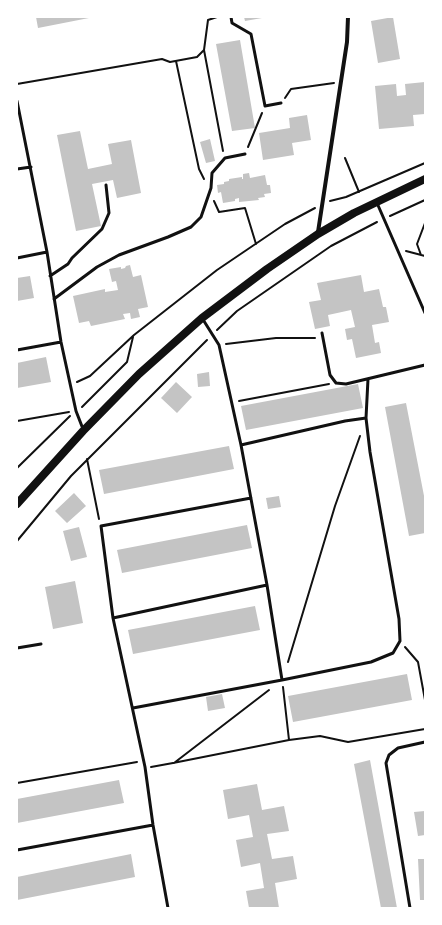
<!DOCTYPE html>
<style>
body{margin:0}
#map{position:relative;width:442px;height:925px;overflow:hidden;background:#fff;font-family:"Golos Text",sans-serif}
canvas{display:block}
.frame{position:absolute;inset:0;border:18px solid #fff;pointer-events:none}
</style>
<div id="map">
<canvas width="442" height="925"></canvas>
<div class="frame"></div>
</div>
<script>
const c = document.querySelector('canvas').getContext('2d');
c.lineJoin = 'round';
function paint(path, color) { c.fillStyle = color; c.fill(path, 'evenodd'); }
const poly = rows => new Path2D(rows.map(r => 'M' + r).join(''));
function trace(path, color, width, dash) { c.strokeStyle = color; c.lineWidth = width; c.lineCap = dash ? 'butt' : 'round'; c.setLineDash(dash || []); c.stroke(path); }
paint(poly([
 [36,17,89,17,89,18,38,28],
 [244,17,262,17,262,18,245,21],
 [393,17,400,59,378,63,371,21],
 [240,40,255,128,232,131,216,44],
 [425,82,425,114,413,115,414,126,379,129,375,86,396,84,397,96,406,95,405,84],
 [307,115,311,140,292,143,294,155,263,160,259,133,290,128,289,118],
 [80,131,88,169,112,164,108,144,131,140,141,193,117,198,113,180,92,184,101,226,76,231,57,135],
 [210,139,215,161,206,163,200,142],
 [249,173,250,178,265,175,267,185,270,185,271,193,264,194,265,197,258,198,259,200,239,202,239,198,235,199,235,201,223,203,221,192,218,193,217,185,224,184,224,182,229,181,229,179,242,177,242,179,243,179,243,174],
 [130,265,133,277,141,275,148,307,138,309,140,317,131,319,130,313,123,314,125,319,91,326,89,321,79,323,73,296,105,289,105,292,118,290,116,281,112,282,109,269,121,267,121,269,125,268,126,266],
 [361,275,364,292,379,289,383,307,386,307,389,322,372,325,375,343,379,342,381,353,356,358,352,339,347,340,345,329,355,327,351,310,328,315,330,326,315,329,309,302,321,300,317,283],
 [30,276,34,298,17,301,17,278],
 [46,357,51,382,17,388,17,363],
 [209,372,210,386,198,387,197,374],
 [176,382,192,397,177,413,161,398],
 [358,384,363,408,246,430,241,406],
 [406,403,425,501,425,533,409,536,385,407],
 [229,446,234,469,104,494,99,470],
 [74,493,86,506,67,523,55,511],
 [279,496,281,507,268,509,266,498],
 [247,525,252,548,122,573,117,550],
 [79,527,87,557,71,561,63,531],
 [75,581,83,623,53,629,45,587],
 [255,606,260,630,133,654,128,630],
 [407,674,412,700,293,722,288,696],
 [222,694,225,708,208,711,206,697],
 [370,760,397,908,381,908,354,764],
 [119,780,124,803,17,823,17,799],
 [257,784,262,810,284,806,289,831,267,834,272,859,293,856,297,879,275,883,279,908,249,908,246,891,264,888,260,863,241,867,236,840,253,837,249,815,228,819,223,790],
 [425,811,425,835,418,836,414,812],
 [131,854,135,877,17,900,17,877],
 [418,859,425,859,425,900,420,900]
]), '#c4c4c4');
trace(poly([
 [204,50,223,151],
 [176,61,199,169,204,179],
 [17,84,162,59,170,62,197,57,204,50,208,20,217,17],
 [285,98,291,89,334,83],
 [248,147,262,113],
 [345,158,359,192],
 [214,201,219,212,245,208,256,244],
 [330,201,346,197,425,163],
 [390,216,425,200],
 [406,251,425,256],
 [421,255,417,244,425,223],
 [217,330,237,311,331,246,377,222],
 [226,344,276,338,315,338],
 [77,382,90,376,134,335,217,270,285,224,315,208],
 [239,401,329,384],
 [82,407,127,362,133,337],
 [17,421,69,412],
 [87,459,99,519],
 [17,468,70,416],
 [17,541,71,476,207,340],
 [405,647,418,662,425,700],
 [288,662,335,506,360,436],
 [283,687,289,740],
 [174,763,269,690],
 [151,767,173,763,289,740,320,736,348,742,425,729],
 [17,783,137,762]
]), '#111', 2);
trace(poly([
 [231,17,232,23,251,34,265,106,281,103],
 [17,101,47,252,61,342,76,411,83,429],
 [17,169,31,167],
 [377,203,425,313],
 [17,258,47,252],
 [50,276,68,264,72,258,102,229,109,213,106,185],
 [54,299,97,267,119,255,168,237,191,227,201,217,211,188,212,173,225,158,245,154],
 [322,333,330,375,336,383,346,384,425,365],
 [17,350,61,342],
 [366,418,368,379],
 [241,445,345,421,366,418,370,452,399,619,400,641,393,653,371,662,282,680],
 [113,618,267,585],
 [17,648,41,644],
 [133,708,282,680,267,585,241,445,219,345,202,318],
 [17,850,153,825],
 [168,908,153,825,145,767,113,618,101,526,251,498],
 [410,908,386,763,389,755,398,748,425,742]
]), '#111', 3);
trace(poly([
 [318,232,347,42,348,17]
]), '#111', 4);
trace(poly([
 [17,504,83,431,139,374,202,318,267,269,318,234,354,213,425,179]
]), '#111', 8);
</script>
